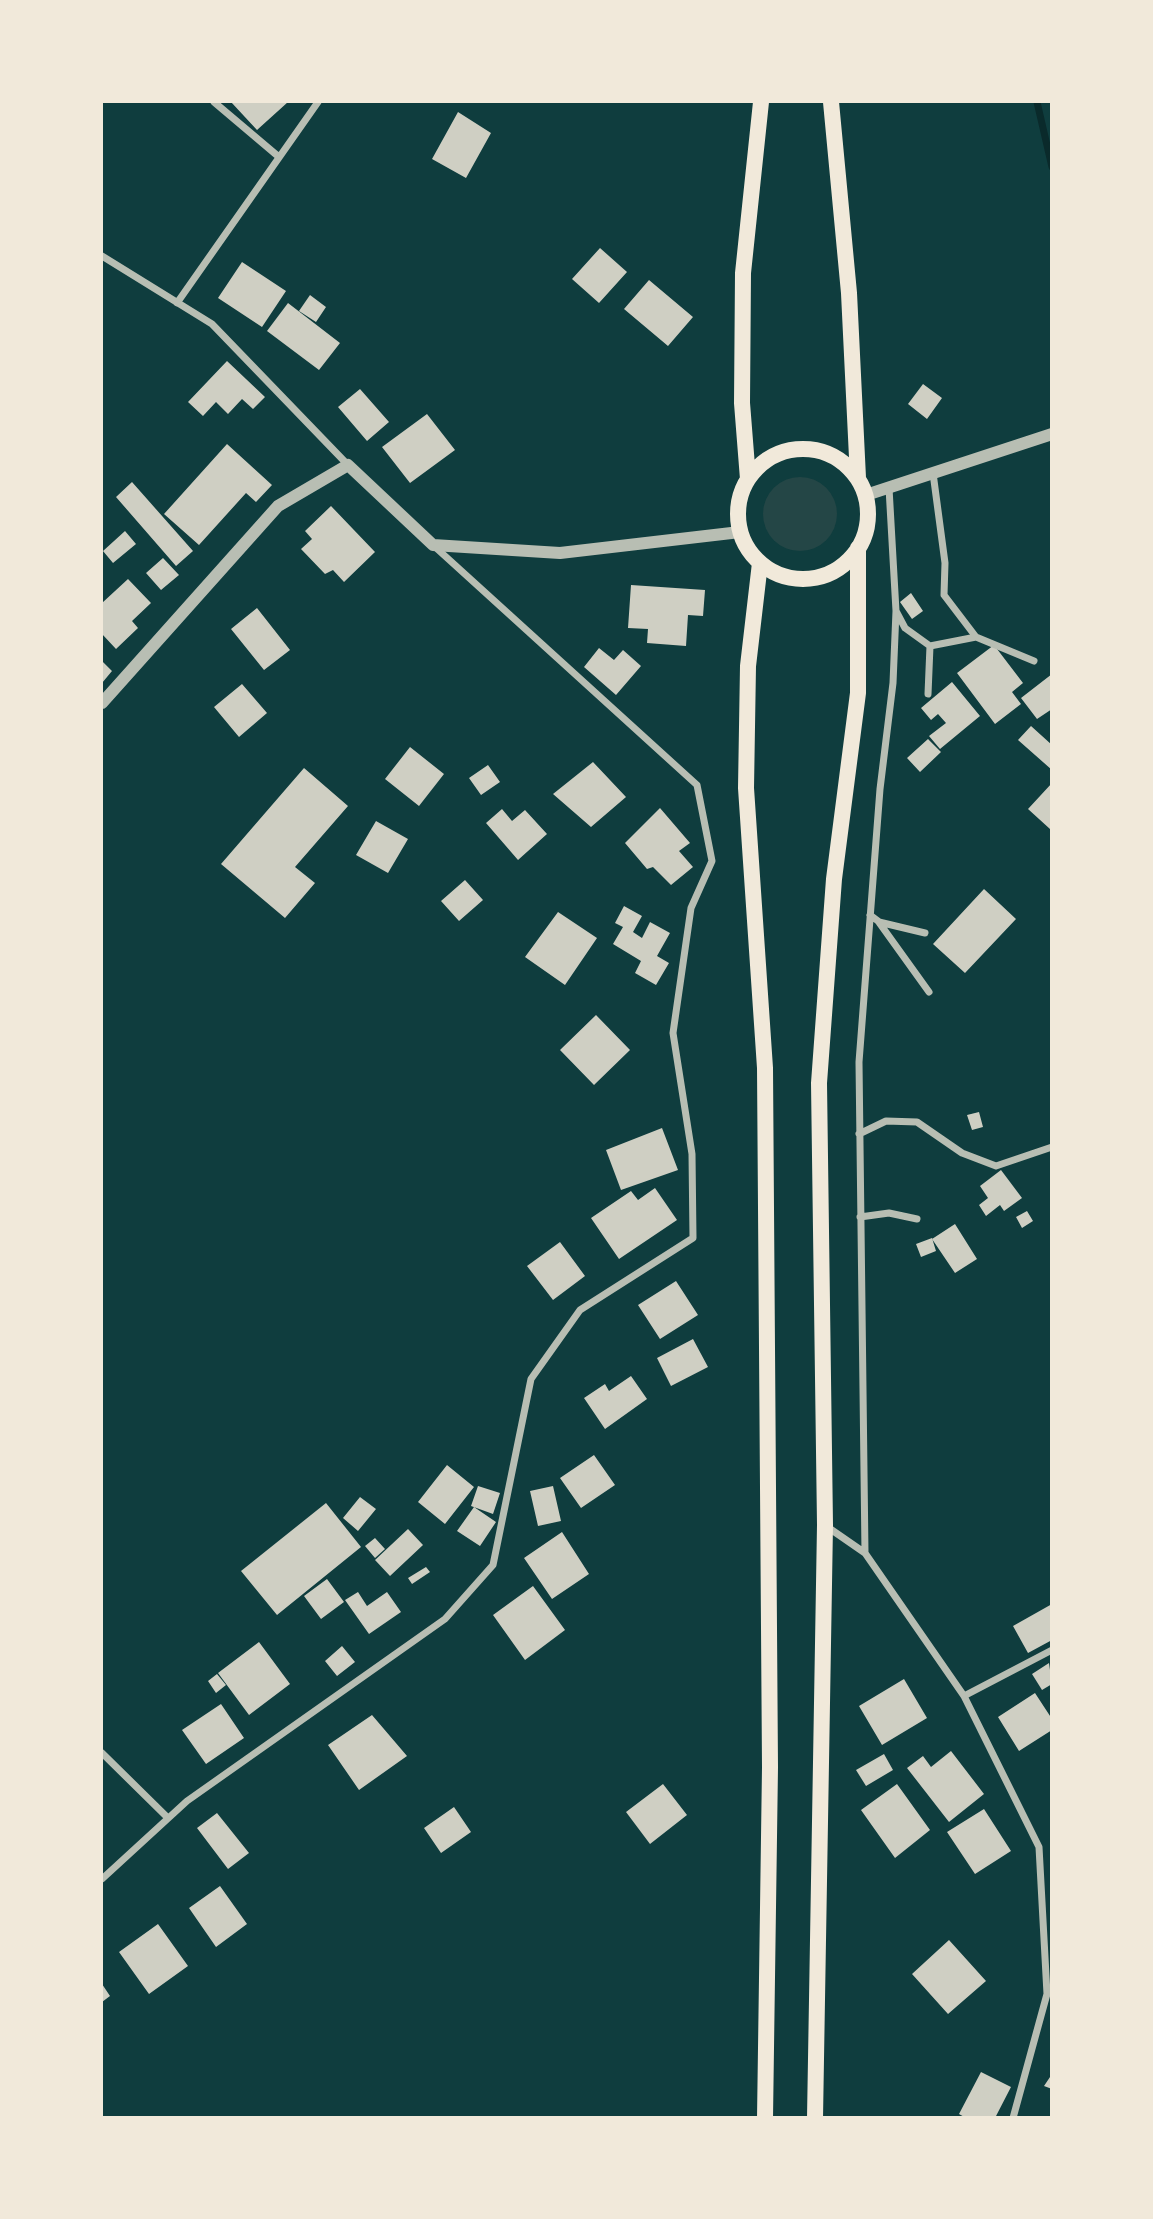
<!DOCTYPE html>
<style>
body{margin:0}
#map{position:relative;width:1153px;height:2219px;overflow:hidden;background:#0f3d3e;font-family:"Open Sans",sans-serif}
canvas{display:block}
.frame{position:absolute;inset:0;border:103px solid #f1e9da;pointer-events:none}
</style>
<div id="map">
<canvas width="1153" height="2219"></canvas>
<div class="frame"></div>
</div>
<script>
const c = document.querySelector('canvas').getContext('2d');
c.lineJoin = 'round';
function paint(path, color) { c.fillStyle = color; c.fill(path, 'evenodd'); }
const poly = rows => new Path2D(rows.map(r => 'M' + r).join(''));
function trace(path, color, width, dash) { c.strokeStyle = color; c.lineWidth = width; c.lineCap = dash ? 'butt' : 'round'; c.setLineDash(dash || []); c.stroke(path); }
paint(poly([
 '763 514a37 37 0 1 1 74 0a37 37 0 1 1-74 0Z'
]), '#244646');
trace(poly([
 [1037,102,1052,167]
]), '#0a2a2b', 7);
paint(poly([
 [231,102,288,102,257,130],
 [458,112,491,133,466,178,432,159],
 [600,248,627,272,599,303,572,279],
 [242,262,286,291,262,327,218,298],
 [649,280,693,317,668,346,624,309],
 [310,295,326,307,316,322,299,311],
 [288,303,340,343,319,370,267,331],
 [227,361,265,397,253,409,242,399,228,414,216,402,203,416,188,402],
 [923,384,942,398,927,419,908,404],
 [360,389,389,422,367,441,338,407],
 [427,414,455,450,410,483,382,447],
 [227,444,272,485,256,502,246,493,199,545,164,514],
 [132,482,193,551,176,566,116,497],
 [331,506,375,552,344,582,333,570,325,574,301,549,312,539,305,531],
 [125,531,136,544,113,563,103,551],
 [163,558,179,575,161,590,146,573],
 [128,579,151,603,132,621,138,628,116,649,102,634,102,603],
 [631,585,705,590,703,616,688,615,686,646,647,643,648,629,628,628],
 [911,593,923,611,912,619,900,602],
 [257,608,290,650,264,670,231,629],
 [994,645,1023,683,1012,692,1021,704,995,724,957,673],
 [599,648,614,660,623,650,641,666,616,695,584,667],
 [102,661,112,671,102,683],
 [1052,674,1052,709,1037,719,1021,698],
 [952,682,980,716,940,749,929,736,946,723,938,714,931,720,921,708],
 [242,684,267,713,239,737,214,707],
 [1031,726,1052,745,1052,770,1018,740],
 [928,739,941,752,920,772,907,758],
 [410,747,444,774,419,806,385,779],
 [593,762,626,797,591,827,553,794],
 [488,765,500,782,481,795,469,778],
 [304,768,348,806,295,867,315,883,285,918,221,864],
 [1052,783,1052,827,1050,829,1028,809],
 [660,808,690,843,679,851,693,867,671,885,653,867,647,869,625,843],
 [502,809,512,821,525,810,547,834,518,860,486,823],
 [376,821,408,839,388,873,356,855],
 [465,880,483,900,459,921,441,901],
 [984,889,1016,919,965,973,933,944],
 [624,906,642,916,633,932,642,938,650,922,670,933,657,956,669,963,656,985,635,973,641,961,613,944,623,927,615,923],
 [558,912,597,938,565,985,525,957],
 [596,1015,630,1050,594,1085,560,1050],
 [979,1112,983,1127,972,1130,967,1115],
 [662,1128,678,1170,621,1190,606,1150],
 [1001,1170,1022,1198,1004,1211,1000,1205,986,1216,979,1205,988,1198,980,1186],
 [655,1188,677,1220,619,1259,591,1218,631,1191,638,1200],
 [1027,1211,1033,1221,1022,1228,1016,1217],
 [955,1224,977,1259,955,1273,932,1239],
 [932,1238,936,1251,921,1257,916,1244],
 [560,1242,585,1276,553,1300,527,1266],
 [676,1281,698,1315,660,1339,638,1305],
 [693,1339,708,1367,671,1386,657,1358],
 [631,1376,647,1399,605,1429,584,1398,605,1384,609,1391],
 [594,1455,615,1485,581,1508,560,1478],
 [447,1465,474,1487,445,1524,418,1502],
 [478,1486,500,1493,493,1514,471,1506],
 [553,1486,561,1521,538,1526,530,1491],
 [360,1497,376,1509,358,1531,343,1518],
 [326,1503,361,1547,277,1615,241,1571],
 [474,1507,496,1522,480,1546,457,1531],
 [408,1529,423,1545,390,1576,375,1560],
 [562,1532,589,1574,552,1599,524,1558],
 [375,1538,385,1549,375,1558,365,1546],
 [426,1567,430,1572,412,1584,408,1578],
 [327,1579,344,1602,321,1619,304,1596],
 [533,1586,565,1630,525,1660,493,1615],
 [358,1592,367,1606,387,1592,401,1612,369,1634,345,1600],
 [1052,1604,1052,1640,1028,1653,1013,1626],
 [259,1642,290,1684,249,1715,218,1673],
 [342,1646,355,1662,337,1676,325,1661],
 [1049,1663,1052,1684,1042,1690,1032,1674],
 [217,1674,226,1685,216,1693,208,1681],
 [904,1679,927,1718,882,1745,859,1706],
 [1035,1693,1052,1719,1052,1730,1019,1751,998,1717],
 [221,1704,244,1738,206,1764,182,1730],
 [372,1715,407,1756,359,1790,328,1745],
 [951,1751,984,1794,949,1822,907,1768,923,1756,931,1767],
 [884,1754,893,1770,866,1786,856,1770],
 [663,1784,687,1815,650,1844,626,1812],
 [897,1784,930,1830,895,1858,861,1810],
 [454,1807,471,1832,441,1853,424,1828],
 [984,1809,1011,1851,975,1874,947,1832],
 [217,1813,249,1853,228,1869,197,1828],
 [220,1886,247,1924,216,1947,189,1908],
 [158,1924,188,1966,149,1994,119,1952],
 [949,1940,986,1981,948,2014,912,1974],
 [102,1984,110,1996,102,2002],
 [981,2072,1011,2087,995,2118,966,2118,959,2114],
 [1052,2074,1052,2089,1044,2086]
]), '#cfcfc3');
trace(poly([
 [214,102,279,157],
 [102,256,212,324,348,465],
 [177,303,318,102],
 [933,473,945,563,944,595,976,637,1034,661],
 [889,488,896,611,905,628,930,646],
 [928,694,930,646,976,637],
 [870,915,878,921,929,992],
 [879,922,925,933],
 [859,1134,886,1121,917,1122,962,1153,996,1166,1052,1147],
 [860,1217,889,1213,917,1219],
 [826,1526,865,1553,964,1696,1039,1847,1047,1994,1013,2118],
 [865,1553,859,1062,880,789,893,683,896,611],
 [964,1696,1052,1650],
 [102,1753,168,1818],
 [102,1879,187,1801,445,1619,493,1565,531,1379,580,1310,693,1238,692,1154,673,1033,691,908,712,861,697,785,434,546]
]), '#b8beb3', 7);
trace(poly([
 [866,495,1052,434],
 [102,703,278,506,348,465,433,545,560,553,740,532]
]), '#b8beb3', 12);
trace(poly([
 [831,102,849,293,858,478],
 '738 514a65 65 0 1 1 130 0a65 65 0 1 1-130 0Z',
 [748,479,742,403,743,273,761,102],
 [760,563,748,666,746,788,765,1068,770,1767,765,2118],
 [815,2118,825,1525,819,1083,834,879,858,693,858,548]
]), '#f1e9da', 16);
</script>
